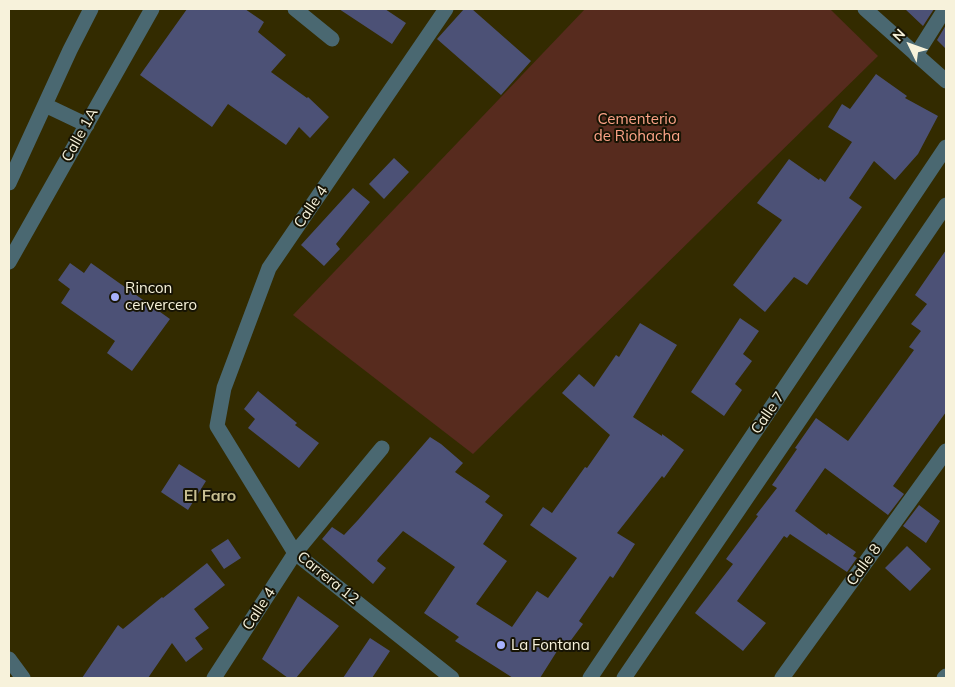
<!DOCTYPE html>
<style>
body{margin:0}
#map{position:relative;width:955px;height:687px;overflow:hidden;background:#332b00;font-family:Mulish,sans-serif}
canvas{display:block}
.frame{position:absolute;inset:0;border:10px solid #f7f2db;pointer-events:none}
.north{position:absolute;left:885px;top:20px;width:50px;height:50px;-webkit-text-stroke:4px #171404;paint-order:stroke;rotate:312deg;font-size:14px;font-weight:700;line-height:20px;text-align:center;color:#f7f2db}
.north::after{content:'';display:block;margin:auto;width:18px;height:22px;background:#f7f2db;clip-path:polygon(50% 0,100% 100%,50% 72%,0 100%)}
</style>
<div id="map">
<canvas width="955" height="687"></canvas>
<div class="frame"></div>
<div class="north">N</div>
</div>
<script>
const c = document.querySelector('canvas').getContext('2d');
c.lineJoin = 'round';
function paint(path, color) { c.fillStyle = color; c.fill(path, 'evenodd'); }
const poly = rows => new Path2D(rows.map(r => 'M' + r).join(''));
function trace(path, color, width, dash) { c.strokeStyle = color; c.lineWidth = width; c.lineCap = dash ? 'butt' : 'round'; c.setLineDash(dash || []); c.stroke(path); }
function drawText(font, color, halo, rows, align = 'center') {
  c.font = font + ' Mulish,sans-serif'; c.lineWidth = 4; c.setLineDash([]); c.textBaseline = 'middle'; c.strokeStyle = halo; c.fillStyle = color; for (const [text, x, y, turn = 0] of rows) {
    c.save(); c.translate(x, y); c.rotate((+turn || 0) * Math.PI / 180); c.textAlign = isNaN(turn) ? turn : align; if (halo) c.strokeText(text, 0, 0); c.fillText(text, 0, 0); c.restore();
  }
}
paint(poly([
 [585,9,830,9,878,56,473,454,293,315]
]), '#572b1e');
paint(poly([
 [187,9,245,9,264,22,258,32,286,55,271,72,307,98,308,97,329,117,310,138,299,127,286,145,228,104,212,127,140,75],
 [339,9,385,9,406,23,392,44],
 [464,9,472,9,531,61,501,95,437,39],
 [905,9,934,9,923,26],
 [946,25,946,49,937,40],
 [876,74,907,96,905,98,938,116,918,154,895,180,874,161,849,198,862,207,807,285,794,277,765,312,733,285,782,220,757,203,789,159,819,180,820,178,825,182,852,142,828,127,842,104,850,109],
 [394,158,409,172,384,199,369,184],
 [353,188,370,202,336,244,340,249,324,266,301,245],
 [946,250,946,412,893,486,904,494,888,515,825,468,795,511,827,535,828,533,856,552,853,556,857,558,847,572,790,534,787,538,784,536,737,601,766,623,743,651,695,613,733,564,726,559,758,516,756,515,777,488,772,485,797,449,795,448,816,418,848,441,914,350,909,347,921,331,911,324,927,304,915,295],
 [70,263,84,273,91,263,170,319,132,371,107,353,115,341,61,303,70,289,58,280],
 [740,318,759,331,743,354,752,361,735,384,742,390,724,416,691,392],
 [640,323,677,345,633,417,662,436,662,434,684,450,664,478,662,476,617,533,635,544,613,578,610,576,579,621,583,624,563,651,559,648,540,678,513,678,455,641,459,637,424,613,455,567,403,531,378,559,377,561,386,568,373,584,322,539,332,527,344,535,358,520,430,437,441,444,463,463,455,472,490,496,485,502,503,515,483,544,507,561,476,604,512,627,537,591,548,598,577,558,530,525,543,507,552,513,585,467,587,468,610,435,562,393,579,374,594,387,616,355,619,357],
 [258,391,297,423,295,425,319,443,299,468,248,428,255,419,244,409],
 [179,464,206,481,188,510,161,492],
 [919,505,940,521,926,543,903,526],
 [228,539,241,558,224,569,211,550],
 [907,546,931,569,910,591,885,568],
 [207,563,225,585,194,609,209,628,195,638,203,649,186,662,172,643,148,678,82,678,118,625,123,629,162,597,163,598],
 [298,596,339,626,296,678,288,678,262,659],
 [370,638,390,651,372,678,343,678]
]), '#4c5176');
trace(poly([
 [295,9,332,39],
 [446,9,269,268,224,388,217,426,295,553,452,678],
 [865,9,946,81],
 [916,55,945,9],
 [45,105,87,125],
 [9,183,70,50,91,9],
 [9,262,152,9],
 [9,659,23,678],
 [214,678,295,553,382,448],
 [590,678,946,147],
 [624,678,946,205],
 [782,678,946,451],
 [944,678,946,676]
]), '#4a6871', 15);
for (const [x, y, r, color] of [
 [115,297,5,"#a7b1fc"],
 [501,645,5,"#a7b1fc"]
]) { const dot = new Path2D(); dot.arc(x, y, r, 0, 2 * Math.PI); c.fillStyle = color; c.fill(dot); trace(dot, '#171404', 2); }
drawText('15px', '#fda488', '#171404', [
 ["Cementerio",637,119],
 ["de Riohacha",637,136]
]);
drawText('15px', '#f7f2db', '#171404', [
 ["Calle 1A",80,135,-61],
 ["Calle 4",311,207,-56],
 ["Calle 7",768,413,-56],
 ["Calle 8",864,565,-54],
 ["Carrera 12",328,578,39],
 ["Calle 4",259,609,-57]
]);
drawText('15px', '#f7f2db', '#171404', [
 ["Rincon",125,288],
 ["cervercero",125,305],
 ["La Fontana",511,645]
], 'left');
drawText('bold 16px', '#c8bf92', '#171404', [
 ["El Faro",210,496]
]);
</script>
